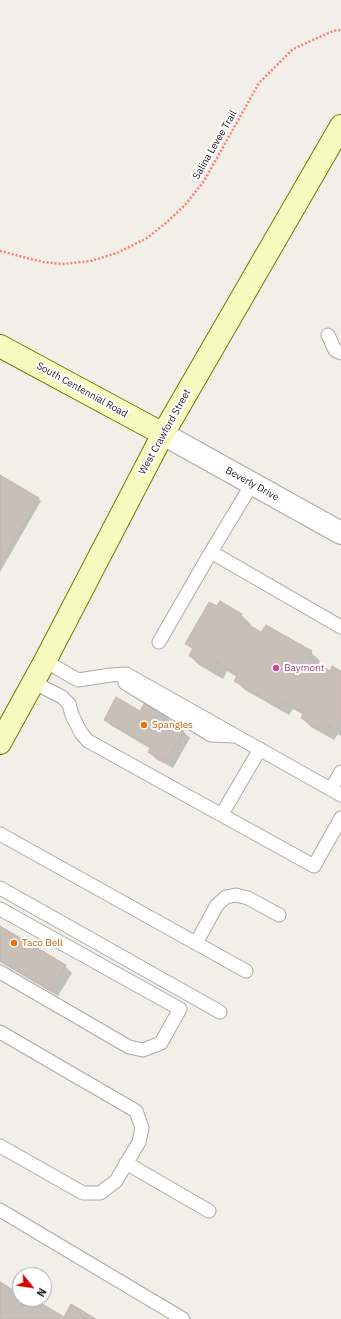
<!DOCTYPE html>
<style>
body{margin:0}
#map{position:relative;width:341px;height:1319px;overflow:hidden;background:#f2efe9;font-family:"IBM Plex Sans",sans-serif}
canvas{display:block}
.north{position:absolute;left:12px;top:1267px;width:40px;height:40px;box-sizing:border-box;background:#fff;border:1px solid #a7a7a7;border-radius:50%;rotate:120deg;font-size:11px;font-weight:700;line-height:16px;text-align:center;color:#222}
.north::after{content:'';display:block;margin:auto;width:14px;height:18px;background:#d40000;clip-path:polygon(50% 0,100% 100%,50% 72%,0 100%)}
</style>
<div id="map">
<canvas width="341" height="1319"></canvas>
<div class="north">N</div>
</div>
<script>
const c = document.querySelector('canvas').getContext('2d');
c.lineJoin = 'round';
function paint(path, color) { c.fillStyle = color; c.fill(path, 'evenodd'); }
const poly = rows => new Path2D(rows.map(r => 'M' + r).join(''));
function trace(path, color, width, dash) { c.strokeStyle = color; c.lineWidth = width; c.lineCap = dash ? 'butt' : 'round'; c.setLineDash(dash || []); c.stroke(path); }
function drawText(font, color, halo, rows, align = 'center') {
  c.font = font + ' "IBM Plex Sans",sans-serif'; c.lineWidth = 4; c.setLineDash([]); c.textBaseline = 'middle'; c.strokeStyle = halo; c.fillStyle = color; for (const [text, x, y, turn = 0] of rows) {
    c.save(); c.translate(x, y); c.rotate((+turn || 0) * Math.PI / 180); c.textAlign = isNaN(turn) ? turn : align; if (halo) c.strokeText(text, 0, 0); c.fillText(text, 0, 0); c.restore();
  }
}
paint(poly([
 [0,476,41,501,0,572],
 [218,608,241,615,251,624,250,626,262,633,311,652,320,661,318,665,330,672,341,672,341,736,338,734,334,740,311,727,302,718,304,715,293,709,289,715,245,690,235,680,237,677,227,671,223,679,199,665,190,656,193,650,186,643],
 [141,713,163,713,170,720,168,723,183,731,190,738,173,768,156,759,149,752,151,749,112,726,105,720],
 [0,927,65,966,72,973,58,996,0,962]
]), '#0003');
const building = poly([
 [0,475,39,498,0,565,0,475],
 [220,601,242,614,239,619,261,632,266,625,312,651,308,658,330,671,332,666,341,671,341,720,335,730,328,726,324,732,301,718,304,712,283,700,279,707,234,681,238,674,217,662,213,670,189,656,193,648,185,644,209,602,217,606,220,601],
 [116,697,140,711,145,702,164,712,161,718,184,731,166,762,148,752,151,747,104,720,116,697],
 [0,926,66,965,51,990,0,960,0,926],
 [0,1282,18,1293,20,1291,20,1299,34,1299,64,1317,71,1304,96,1319,0,1319,0,1282]
]);
paint(building, '#c7bfb8');
trace(building, '#c4b6ab', 1);
const service = poly([
 [328,335,335,350,341,353],
 [211,552,252,484],
 [159,642,211,552,341,627],
 [45,661,78,680,111,675,126,674,341,795],
 [33,682,62,697,69,704,72,715,81,733,88,741,314,866,341,818],
 [125,683,211,735,235,736],
 [331,789,341,772],
 [222,814,260,749],
 [0,834,246,971],
 [0,888,220,1012],
 [0,909,180,1009,161,1043,143,1050,129,1047,0,972],
 [196,943,217,905,226,897,236,895,248,898,279,915],
 [0,1032,136,1111,142,1128,139,1142,116,1181,100,1193,83,1193,0,1146],
 [126,1163,209,1211],
 [0,1210,183,1319]
]);
const tertiary = poly([
 [163,434,341,533]
]);
const secondary = poly([
 [0,346,163,434],
 [0,743,45,661,163,434,341,126]
]);
trace(service, '#a9a9a9', 15);
trace(tertiary, '#a9a9a9', 24);
trace(secondary, '#707d05', 24);
trace(poly([
 [0,251,43,262,63,264,91,261,117,253,147,238,167,222,185,205,204,181,259,83,293,49,333,31,341,30]
]), '#fa8072', 2.5, [2, 2]);
trace(service, '#fff', 13);
trace(tertiary, '#fff', 22);
trace(secondary, '#f7fabf', 22);
for (const [x, y, r, color] of [
 [276,668,4,"#d1479c"],
 [144,725,4,"#e8710a"],
 [14,943,4,"#e8710a"]
]) { const dot = new Path2D(); dot.arc(x, y, r, 0, 2 * Math.PI); c.fillStyle = color; c.fill(dot); trace(dot, '#fff', 1.5); }
drawText('10px', '#222', '#fff', [
 ["Salina Levee Trail",215,145,-60],
 ["South Centennial Road",82,390,29],
 ["West Crawford Street",165,432,-61],
 ["Beverly Drive",252,484,29]
]);
drawText('10px', '#b23c85', '#fff', [
 ["Baymont",284,668]
], 'left');
drawText('10px', '#c56008', '#fff', [
 ["Spangles",152,725],
 ["Taco Bell",22,943]
], 'left');
</script>
